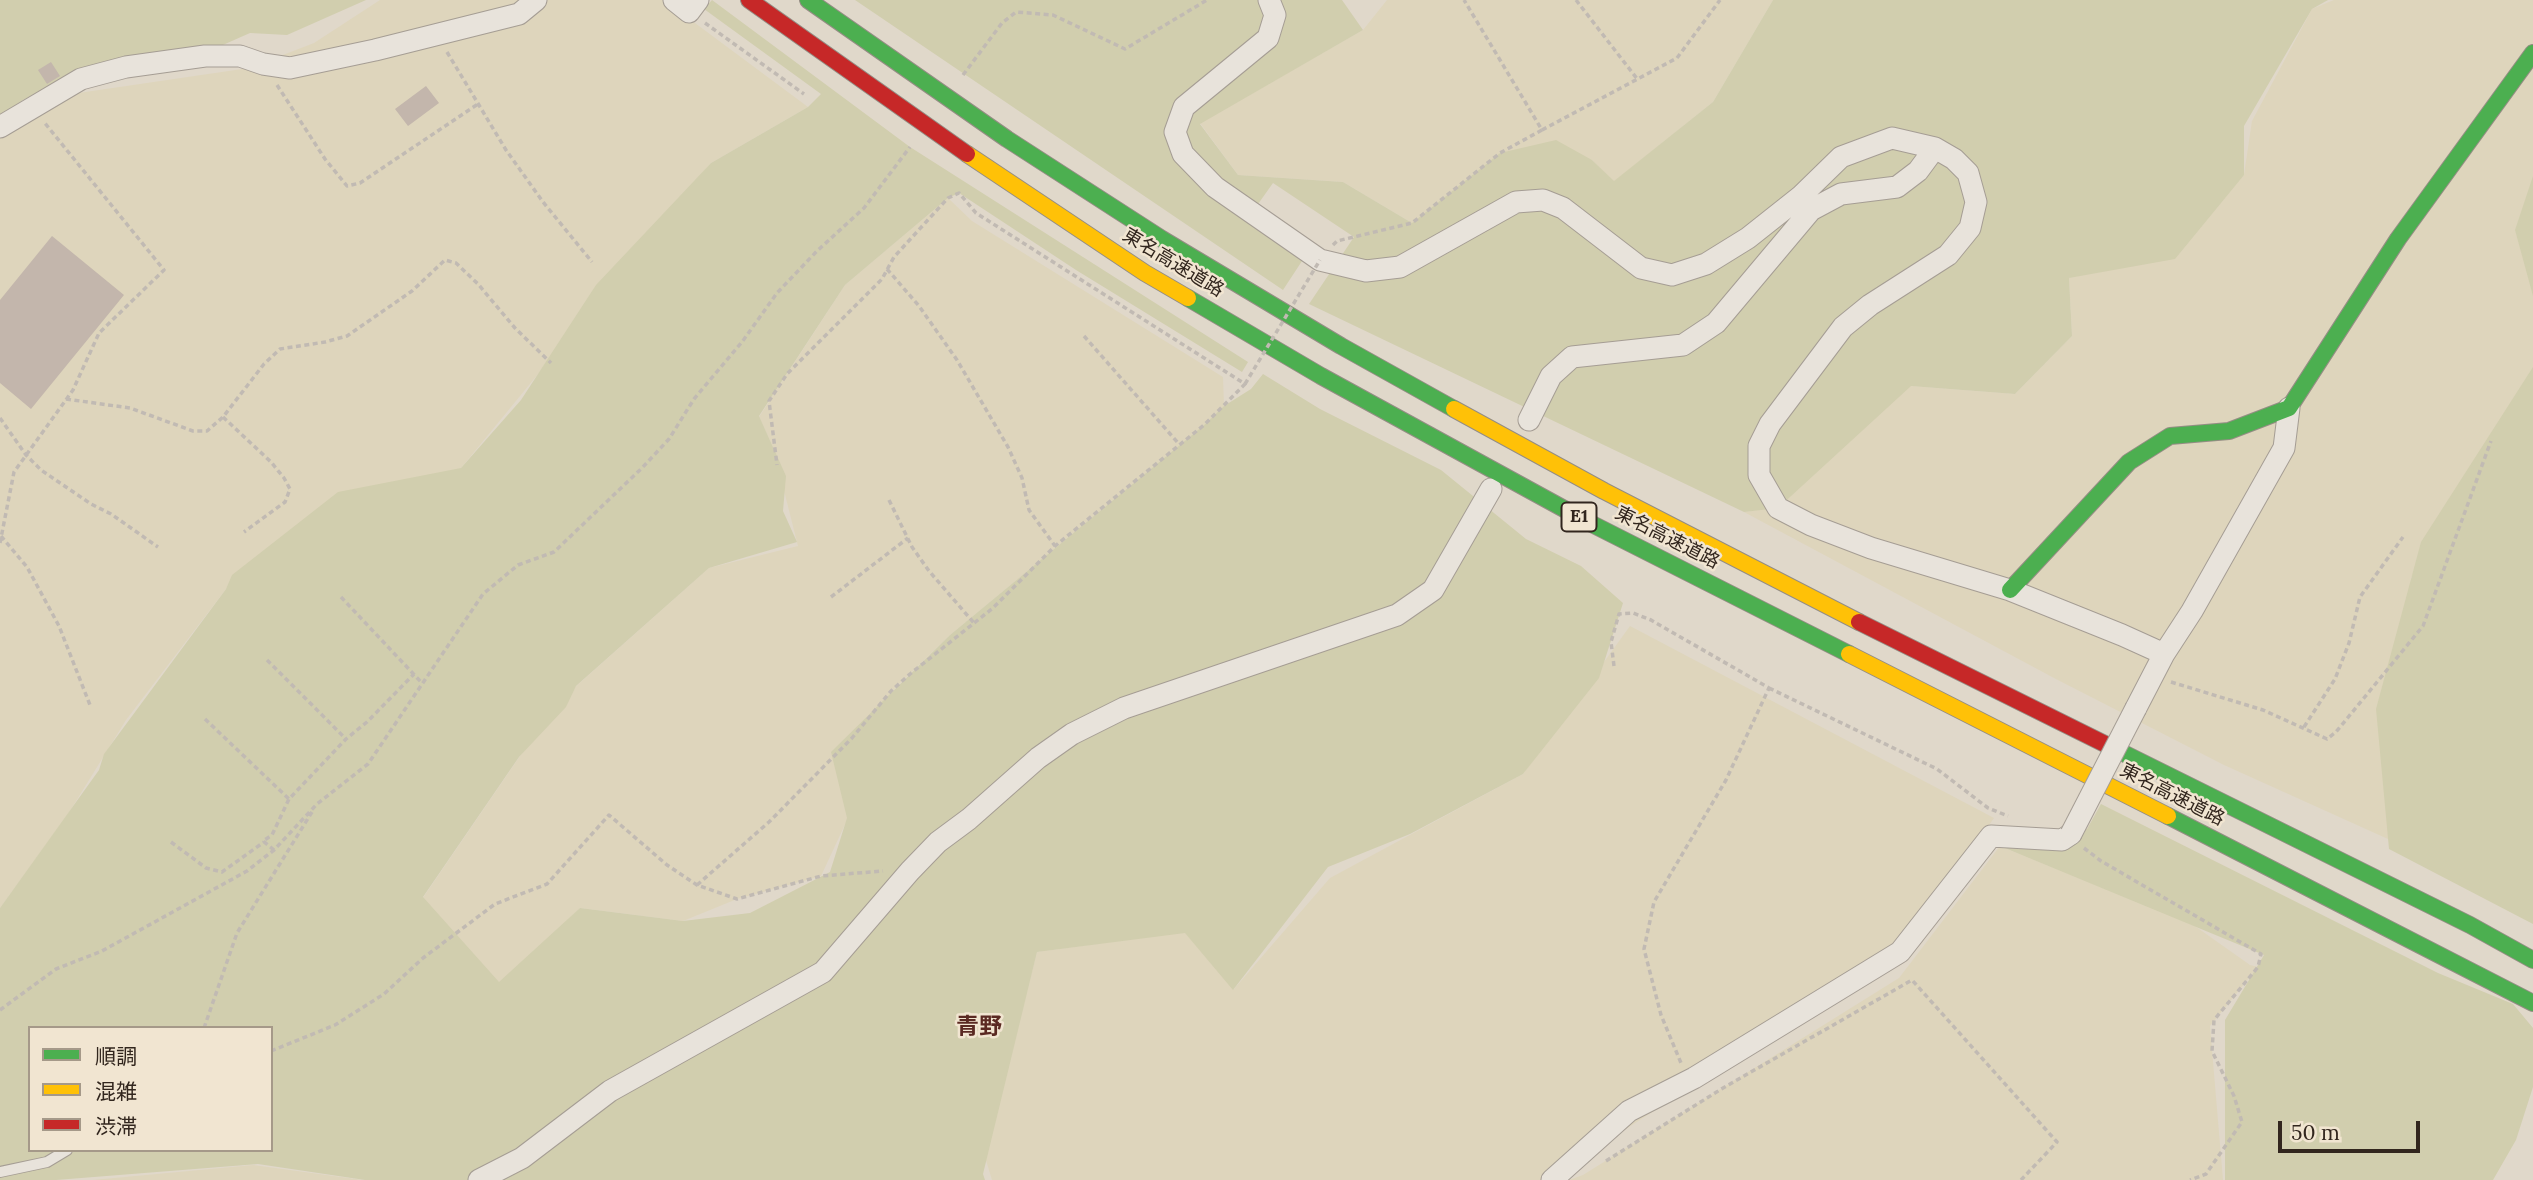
<!DOCTYPE html>
<meta charset="utf-8">
<style>
body{margin:0}
#map{position:relative;width:2533px;height:1180px;overflow:hidden;background:#e0d8ca;font-family:Lora,"Noto Sans JP",serif}
canvas{display:block}
.legend{position:absolute;left:28px;top:1026px;width:245px;height:126px;box-sizing:border-box;background:#f1e5d1;border:2px solid #a59989;margin:0;padding:9px 12px;list-style:none;font-size:21px;color:#32261e}
.legend li{display:flex;align-items:center;gap:14px;height:35px}
.legend b{width:35px;border:2px solid #a59989}
.scale{position:absolute;left:2278px;top:1121px;width:142px;height:32px;box-sizing:border-box;border:4px solid #32261e;border-top:0;padding-left:9px;font-size:21px;line-height:24px;white-space:nowrap;color:#32261e;-webkit-text-stroke:5px #f1e5d1;paint-order:stroke}
</style>
<div id="map">
<canvas width="2533" height="1180"></canvas>
<ul class="legend">
<li><b style="height:9px;background:#4caf50"></b>順調</li>
<li><b style="height:9px;background:#ffc107"></b>混雑</li>
<li><b style="height:9px;background:#c62828"></b>渋滞</li>
</ul>
<div class="scale">50 m</div>
</div>
<script>
const c = document.querySelector('canvas').getContext('2d');
c.lineJoin = 'round';
function paint(path, color) { c.fillStyle = color; c.fill(path, 'evenodd'); }
const poly = rows => new Path2D(rows.map(r => 'M' + r).join(''));
function trace(path, color, width, dash) { c.strokeStyle = color; c.lineWidth = width; c.lineCap = dash ? 'butt' : 'round'; c.setLineDash(dash || []); c.stroke(path); }
function drawText(font, color, halo, rows, align = 'center') {
  c.font = font + ' Lora,"Noto Sans JP",serif'; c.lineWidth = 5; c.setLineDash([]); c.textBaseline = 'middle'; c.strokeStyle = halo; c.fillStyle = color; for (const [text, x, y, turn = 0] of rows) {
    c.save(); c.translate(x, y); c.rotate((+turn || 0) * Math.PI / 180); c.textAlign = isNaN(turn) ? turn : align; if (halo) c.strokeText(text, 0, 0); c.fillText(text, 0, 0); c.restore();
  }
}
paint(poly([
 [380,0,664,0,808,107,711,163,461,468,226,589,126,720,65,819,0,908,0,136,65,95,249,68,314,43],
 [1387,0,1773,0,1713,102,1614,182,1592,160,1500,153,1412,223,1343,182,1238,175,1200,123,1363,30],
 [2334,0,2533,0,2533,369,2411,578,2388,839,2224,765,2054,678,1744,512,1778,507,1899,385,2015,394,2072,336,2069,278,2244,175,2252,121,2312,9],
 [948,198,972,221,1223,377,1224,406,1204,425,950,635,897,686,835,756,848,818,821,876,737,899,683,921,580,908,501,990,416,908,555,705,709,568,798,546,773,447,759,417,845,285],
 [1630,626,1994,818,1900,952,1547,1180,992,1180,985,1157,1037,952,1185,932,1234,989,1330,878,1523,774],
 [2000,846,2192,924,2250,965,2258,967,2210,1026,2223,1180,1569,1180,1583,1175,1899,978],
 [253,1165,363,1180,93,1180]
]), '#ded5bc');
paint(poly([
 [0,0,366,0,287,35,250,33,216,48,89,66,23,100,0,117],
 [712,0,910,147,1248,362,1242,372,1076,270,959,193,948,198,845,285,759,416,786,476,783,511,797,542,709,568,576,686,566,707,519,757,423,897,499,982,580,908,683,921,750,913,830,872,847,818,831,752,950,635,1204,425,1224,406,1251,389,1263,374,1320,409,1441,470,1526,539,1581,566,1623,603,1599,678,1523,774,1410,834,1328,867,1233,990,1185,933,1037,952,983,1174,985,1180,365,1180,258,1164,56,1180,0,1180,0,908,99,770,104,754,226,589,232,575,338,492,461,468,521,400,596,285,711,163,808,107,821,94,704,9],
 [30,1028,271,1028,271,1150,30,1150],
 [855,0,1342,0,1363,30,1200,124,1238,175,1343,182,1412,223,1500,153,1556,140,1592,160,1614,181,1713,102,1773,0,2328,0,2312,9,2244,126,2244,175,2175,259,2069,278,2072,336,2015,394,1911,386,1778,508,1744,512,1309,304,1354,237,1273,183,1246,221,1302,261,1283,290],
 [2533,176,2533,296,2515,230],
 [2533,367,2533,924,2389,849,2376,709,2421,542],
 [2101,804,2438,973,2513,1004,2533,1028,2533,1087,2516,1140,2493,1180,2225,1180,2225,1020,2264,955,2000,846,2087,829]
]), '#d1ceae');
paint(poly([
 [51,62,60,76,47,84,38,70],
 [426,86,439,103,408,126,395,109],
 [52,236,124,295,31,409,0,383,0,300]
]), '#c3b6ac');
const lane = poly([
 [0,1172,47,1162,67,1150]
]);
const street = poly([
 [674,0,689,12,698,0],
 [1269,0,1275,15,1268,38,1184,107,1175,132,1183,154,1215,187,1320,260,1366,271,1400,267,1516,202,1543,200,1563,208,1641,268,1672,275,1706,264,1748,238,1801,196,1841,157,1892,138,1935,148,1954,159,1968,173,1976,202,1970,228,1948,255,1870,305,1843,327,1770,424,1759,446,1759,475,1778,508,1811,525,1871,548,2010,590,2122,635,2164,654],
 [0,127,81,79,126,67,205,56,240,56,263,64,290,68,375,50,519,14,536,0],
 [1529,420,1551,376,1572,357,1683,345,1716,323,1811,210,1841,194,1897,187,1918,171,1935,148],
 [2136,708,2164,654,2192,611,2284,448,2289,408],
 [479,1180,522,1158,610,1091,823,972,910,871,938,842,969,819,1038,758,1072,734,1124,708,1397,615,1433,590,1491,489],
 [1552,1180,1629,1111,1694,1078,1900,952,1991,836,2062,840,2071,834]
]);
const fast = poly([
 [808,0,1007,139,1162,239,1341,346,1454,409],
 [1188,298,1321,376,1588,522,1849,654],
 [2010,590,2129,462,2170,436,2229,431,2289,408,2398,239,2533,53],
 [2113,748,2470,925,2533,960],
 [2168,816,2533,1003]
]);
const slow = poly([
 [967,154,1145,273,1188,298],
 [1454,409,1604,491,1859,622],
 [1849,654,2168,816]
]);
const jam = poly([
 [749,0,967,154],
 [1859,622,2113,748]
]);
trace(lane, '#a59d94', 12);
trace(street, '#a59d94', 23);
trace(fast, '#948d84', 18);
trace(slow, '#948d84', 18);
trace(jam, '#948d84', 18);
trace(poly([
 [1576,0,1638,80],
 [705,23,804,94],
 [447,52,506,150,543,202,592,262],
 [963,75,1002,23,1016,12,1053,15,1125,49,1207,0],
 [277,85,325,159,347,186,360,183,478,104],
 [1542,130,1677,58,1720,0],
 [1333,245,1337,241,1412,223,1500,153,1542,130,1464,0],
 [887,269,919,306,957,360,1008,447,1022,478,1029,510,1055,546],
 [1084,336,1179,444],
 [66,399,130,408,193,431,207,431,223,417,264,364,280,349,325,342,347,336,412,291,445,260,456,263,478,284,515,328,551,363],
 [223,417,271,462,284,478,290,489,285,502,244,532],
 [0,418,26,455,41,470,91,504,111,514,158,547],
 [889,500,912,547,929,571,974,623],
 [1,536,27,567,59,626,90,705],
 [0,543,14,472,73,390,99,333,164,270,44,122],
 [341,597,422,683],
 [831,597,908,538],
 [267,660,346,739],
 [1614,666,1611,642,1619,614,1633,613,1651,620,1769,688,1726,780,1654,902,1644,949,1661,1015,1681,1063],
 [2171,682,2263,710,2327,739,2336,732,2423,626,2491,441],
 [1769,688,1937,769,1988,808,2008,816],
 [205,719,289,799],
 [2304,727,2335,679,2349,643,2360,597,2403,537],
 [171,842,206,868,222,872,264,842],
 [2084,848,2101,861,2261,954,2258,967,2214,1020,2212,1051,2234,1096,2242,1122,2206,1174,2190,1180],
 [274,850,263,841,272,835,289,799,346,739,367,722,414,674],
 [697,885,769,822,852,738,891,691,910,674,993,608,1055,546,1204,425,1245,384,976,213,959,193,948,198,894,257,882,279,787,374,769,401,777,465],
 [0,1010,56,969,102,951,247,871,274,850,317,804,368,764,483,594,518,565,554,552,642,468,669,439,694,399,742,342,777,293,817,251,864,208,910,147],
 [204,1028,237,933,312,812],
 [271,1051,335,1025,384,994,423,958,495,904,547,884,609,815,667,865,697,885,737,899,821,876,883,871],
 [1606,1161,1723,1088,1912,980,2057,1142,2021,1180]
]), '#c1bab3', 3.5, [5, 3.5]);
trace(lane, '#e8e3db', 10);
trace(street, '#e8e3db', 21);
trace(fast, '#4caf50', 16);
trace(slow, '#ffc107', 16);
trace(jam, '#c62828', 16);
const streetBridge = poly([
 [2071,834,2136,708]
]);
trace(streetBridge, '#a59d94', 23, []);
trace(poly([
 [1245,384,1320,260]
]), '#c1bab3', 3.5, [5, 3.5]);
trace(streetBridge, '#e8e3db', 21);
for (const [x, y, w] of [
 [1579,517,35]
]) { const box = new Path2D(); box.roundRect(x - w / 2, y - 14.5, w, 29, 5); c.fillStyle = '#f1e5d1'; c.fill(box); trace(box, '#32261e', 2); }
drawText('bold 18px', '#32261e', null, [
 ["E1",1579,517]
]);
drawText('19px', '#32261e', '#f1e5d1', [
 ["東名高速道路",1173,263,31],
 ["東名高速道路",1667,538,27],
 ["東名高速道路",2172,795,27]
]);
drawText('bold 23px', '#5a2922', '#f1e5d1', [
 ["青野",979,1027]
]);
</script>
